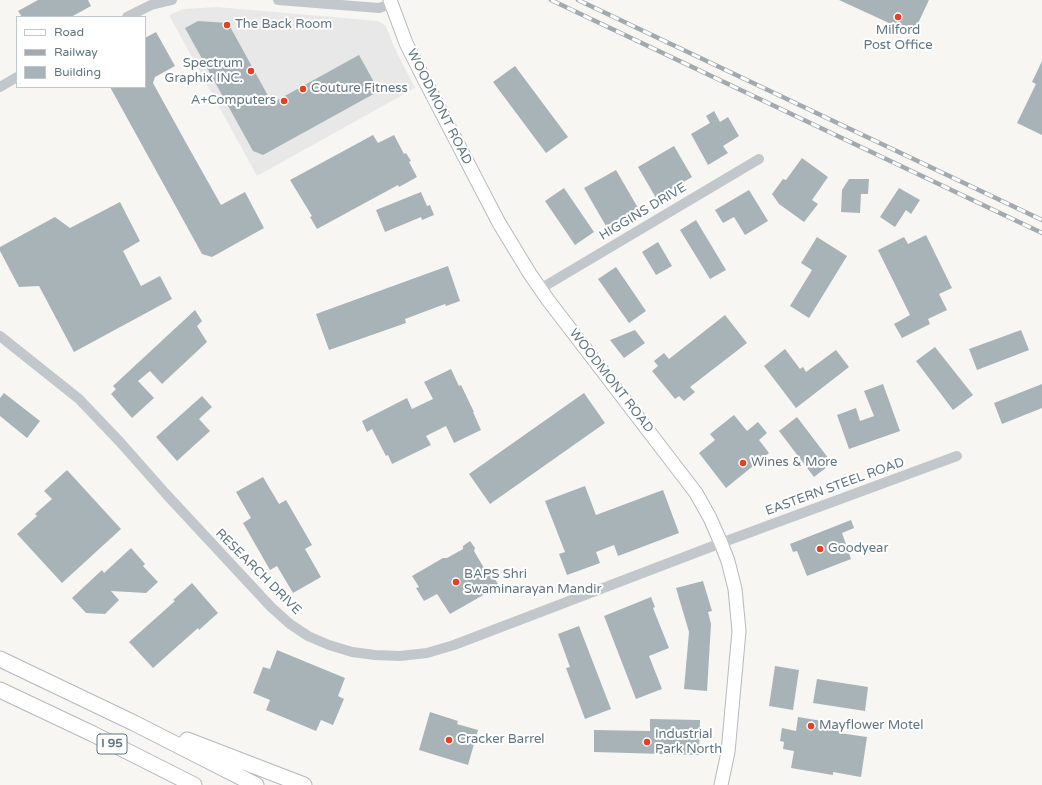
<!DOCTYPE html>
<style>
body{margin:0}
#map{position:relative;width:1042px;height:785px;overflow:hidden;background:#f7f6f3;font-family:"Varela Round",sans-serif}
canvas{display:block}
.legend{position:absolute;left:16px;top:16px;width:130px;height:72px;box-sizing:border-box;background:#fff;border:1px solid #bfc8cc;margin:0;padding:5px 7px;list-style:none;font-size:12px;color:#607580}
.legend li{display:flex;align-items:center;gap:8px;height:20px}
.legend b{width:20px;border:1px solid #bfc8cc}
</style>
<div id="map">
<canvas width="1042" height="785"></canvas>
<ul class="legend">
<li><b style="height:5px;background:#fff"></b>Road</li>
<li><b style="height:5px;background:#a2aaaf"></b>Railway</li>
<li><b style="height:11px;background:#a8b3b7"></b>Building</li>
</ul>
</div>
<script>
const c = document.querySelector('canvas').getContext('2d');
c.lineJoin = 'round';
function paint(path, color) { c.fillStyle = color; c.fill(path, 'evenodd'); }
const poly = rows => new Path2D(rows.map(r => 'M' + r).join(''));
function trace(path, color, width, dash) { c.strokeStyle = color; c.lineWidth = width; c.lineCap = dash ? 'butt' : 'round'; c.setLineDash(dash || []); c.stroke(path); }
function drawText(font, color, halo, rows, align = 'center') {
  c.font = font + ' "Varela Round",sans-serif'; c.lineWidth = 4; c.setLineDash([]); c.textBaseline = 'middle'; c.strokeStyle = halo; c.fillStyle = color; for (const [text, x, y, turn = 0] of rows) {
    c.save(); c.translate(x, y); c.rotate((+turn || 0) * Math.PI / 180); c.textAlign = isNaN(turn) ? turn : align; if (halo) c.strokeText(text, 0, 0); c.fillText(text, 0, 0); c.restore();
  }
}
paint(poly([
 [217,7,378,21,386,26,394,47,415,88,257,176,169,15,184,9]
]), '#e7e8e7');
paint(poly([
 [38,0,88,0,91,6,71,17,22,17,18,11],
 [839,0,929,0,913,34],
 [198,21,228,23,272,103,359,55,379,91,263,155,253,151,185,28],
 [156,32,175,66,155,77,153,83,185,141,221,205,245,192,264,228,212,257,202,254,110,87,145,87,145,38],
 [1042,61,1042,135,1017,123,1036,84,1032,82],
 [515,66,568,137,546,153,493,82],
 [714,111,720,122,728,117,739,136,723,146,728,153,708,165,691,134,710,123,706,116],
 [373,135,378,143,394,135,404,154,406,153,411,161,409,162,417,177,399,187,398,185,317,229,310,217,312,216,290,180],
 [674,146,692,177,656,198,638,167],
 [802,158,828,177,812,200,818,204,804,222,779,204,772,194,783,179,786,180],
 [616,170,638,208,606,226,584,188],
 [849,179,869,179,868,194,861,194,860,213,841,212,842,190],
 [564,188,594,232,575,245,545,201],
 [899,188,920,200,911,214,906,210,895,227,880,217],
 [749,190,768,221,745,235,734,217,723,223,715,210],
 [421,192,427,206,430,205,434,215,422,220,421,217,385,232,376,210],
 [120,202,140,241,123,251,141,286,160,276,172,299,74,352,39,286,19,287,0,251,0,247,55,217,70,228],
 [696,220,726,270,710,279,680,230],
 [926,235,952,288,939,294,947,310,928,319,930,324,902,338,894,324,910,315,878,250,904,237,908,244],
 [817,237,847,256,809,318,790,306,812,270,801,263],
 [658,242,672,266,656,275,642,252],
 [448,266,460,301,446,306,445,304,405,319,406,323,329,350,316,314],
 [616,267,646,311,629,323,598,279],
 [195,310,202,321,197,326,207,342,162,384,150,371,138,381,154,398,132,418,111,394,116,389,113,386],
 [725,315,747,343,690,387,695,392,684,401,679,396,675,399,652,371,658,366,654,361,664,353,669,359],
 [635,330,645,343,624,358,610,340],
 [1021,330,1029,350,977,370,969,349],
 [935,347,973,395,953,410,916,361],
 [785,349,800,369,803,367,806,372,836,350,849,367,796,408,764,366],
 [451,369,459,386,461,385,474,412,473,412,481,430,454,443,446,426,426,436,431,445,392,464,388,455,386,456,372,429,367,432,362,421,407,398,412,409,433,399,424,382],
 [883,384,900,431,849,449,837,415,856,408,860,421,874,416,864,391],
 [1042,384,1042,408,1002,424,994,403],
 [4,393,40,421,27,438,0,416,0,398],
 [584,393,605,423,490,504,469,474],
 [202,396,212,407,199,419,210,431,177,461,156,437],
 [734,415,747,431,758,422,767,433,759,440,769,453,726,488,699,453,715,440,710,434],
 [797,417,832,463,814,477,779,431],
 [67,470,121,529,62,583,17,534,37,516,35,514,52,499,44,491],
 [263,477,279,504,286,500,312,545,305,549,321,577,293,593,277,566,270,570,243,523,251,518,236,492],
 [585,486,596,515,663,490,679,533,618,556,614,545,596,552,600,563,567,575,559,554,565,552,545,501],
 [851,520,854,528,842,533,851,559,807,576,797,551,793,552,790,544],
 [470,541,475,548,474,551,484,568,489,569,499,586,450,614,437,594,424,601,416,588,419,587,412,576,443,558,447,558,463,549,463,546],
 [131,548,145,564,143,566,158,582,146,593,111,591,119,600,105,614,86,613,72,598,102,570,104,573],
 [703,581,712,611,708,612,711,624,707,691,684,689,689,632,676,588],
 [192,583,218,613,199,630,198,628,153,668,129,642,175,601,173,600],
 [651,597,655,607,653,608,669,648,649,656,662,689,636,699,604,616],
 [579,626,611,709,585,719,566,668,570,667,558,634],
 [277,650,345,678,338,696,344,699,333,725,321,720,316,731,266,710,270,700,253,693,263,667,270,669],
 [775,666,799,670,793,710,769,706],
 [817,679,868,687,865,711,813,703],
 [430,712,458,721,457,724,478,730,468,765,419,750],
 [798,717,840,724,839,733,867,737,861,777,833,772,833,775,791,768,794,751,783,749,784,742,780,741,782,728,796,731],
 [650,719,700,720,699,755,594,752,594,730,650,731]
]), '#a8b3b7');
const major = poly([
 [390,0,406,43,423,77,499,223,530,274,548,300,696,493,710,518,721,543,728,561,735,589,739,631,728,752,721,785]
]);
const highway = poly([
 [0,659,134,723,256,785],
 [0,690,93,734,194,785],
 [187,740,304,785]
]);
trace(major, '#b5babe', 15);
trace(highway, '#b4b9bc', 17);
trace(poly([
 [278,0,379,8,391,4],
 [127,17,151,5,172,0],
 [0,87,17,77],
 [540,289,759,159],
 [0,336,79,399,120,442,166,494,271,607,290,624,308,636,329,645,352,652,375,655,400,656,427,653,454,645,721,543,957,456]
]), '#c1c7ca', 10);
trace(major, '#fff', 13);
trace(highway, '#fff', 15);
const rail = poly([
 [551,0,1042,233],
 [578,0,1042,220]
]);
trace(rail, '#a2aaaf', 4.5);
trace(rail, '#fff', 3, [9]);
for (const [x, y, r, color] of [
 [898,17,4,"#eb3d1f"],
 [227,25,4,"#eb3d1f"],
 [251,71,4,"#eb3d1f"],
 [303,89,4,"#eb3d1f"],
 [284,101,4,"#eb3d1f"],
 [743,463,4,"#eb3d1f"],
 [820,549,4,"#eb3d1f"],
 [456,582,4,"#eb3d1f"],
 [811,726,4,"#eb3d1f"],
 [449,740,4,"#eb3d1f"],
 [647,742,4,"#eb3d1f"]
]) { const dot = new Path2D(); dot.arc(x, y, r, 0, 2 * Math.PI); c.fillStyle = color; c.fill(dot); trace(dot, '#fff', 1.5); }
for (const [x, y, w] of [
 [112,744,30]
]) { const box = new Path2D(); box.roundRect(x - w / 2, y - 10, w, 20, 3); c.fillStyle = '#fff'; c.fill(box); trace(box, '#607580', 1); }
drawText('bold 12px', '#607580', null, [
 ["I 95",112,744]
]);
drawText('13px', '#607580', '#fff', [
 ["The Back Room",235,25],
 ["Milford",898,31,"center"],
 ["Post Office",898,46,"center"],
 ["Spectrum",243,64,"right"],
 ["Graphix INC.",243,79,"right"],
 ["Couture Fitness",311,89],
 ["A+Computers",276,101,"right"],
 ["Wines & More",751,463],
 ["Goodyear",828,549],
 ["BAPS Shri",464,575],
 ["Swaminarayan Mandir",464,590],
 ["Mayflower Motel",819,726],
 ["Industrial",655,735],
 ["Park North",655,750],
 ["Cracker Barrel",457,740]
], 'left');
drawText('13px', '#607580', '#fff', [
 ["WOODMONT ROAD",439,107,63],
 ["HIGGINS DRIVE",643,212,-31],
 ["WOODMONT ROAD",611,381,52],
 ["EASTERN STEEL ROAD",835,487,-20],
 ["RESEARCH DRIVE",258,572,45]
]);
</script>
